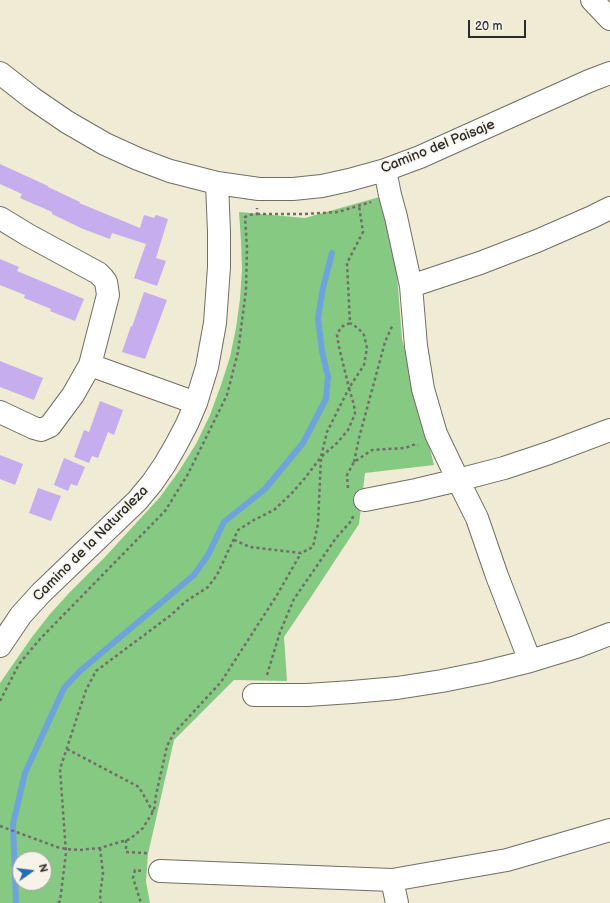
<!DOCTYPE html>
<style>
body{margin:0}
#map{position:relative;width:610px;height:903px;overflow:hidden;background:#f0ebd4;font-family:"Balsamiq Sans",sans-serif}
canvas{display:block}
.north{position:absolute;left:12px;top:851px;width:40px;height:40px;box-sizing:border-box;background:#f7f3e8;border:1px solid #a5a39c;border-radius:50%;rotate:76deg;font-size:11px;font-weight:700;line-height:16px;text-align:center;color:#2b2b2b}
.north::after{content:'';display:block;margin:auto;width:14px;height:18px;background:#1f6fb2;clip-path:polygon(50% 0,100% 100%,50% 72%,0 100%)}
.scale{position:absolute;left:468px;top:20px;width:58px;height:18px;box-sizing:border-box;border:2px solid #2b2b2b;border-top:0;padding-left:5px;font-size:12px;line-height:14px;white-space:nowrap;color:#2b2b2b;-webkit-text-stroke:3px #f7f3e8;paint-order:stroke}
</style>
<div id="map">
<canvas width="610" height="903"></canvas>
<div class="north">N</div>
<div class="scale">20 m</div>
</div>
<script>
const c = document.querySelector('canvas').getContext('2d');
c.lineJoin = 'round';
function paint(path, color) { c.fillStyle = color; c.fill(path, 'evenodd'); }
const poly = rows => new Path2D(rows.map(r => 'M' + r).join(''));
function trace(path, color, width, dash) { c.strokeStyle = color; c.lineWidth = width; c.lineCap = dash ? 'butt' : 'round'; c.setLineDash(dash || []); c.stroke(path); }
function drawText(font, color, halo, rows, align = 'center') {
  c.font = font + ' "Balsamiq Sans",sans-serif'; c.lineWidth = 3; c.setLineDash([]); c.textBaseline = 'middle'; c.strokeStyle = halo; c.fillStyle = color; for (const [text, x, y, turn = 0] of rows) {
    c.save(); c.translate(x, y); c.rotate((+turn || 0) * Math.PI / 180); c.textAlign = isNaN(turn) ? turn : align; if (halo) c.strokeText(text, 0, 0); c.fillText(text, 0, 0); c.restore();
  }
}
paint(poly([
 [383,196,395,249,402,339,434,465,365,473,359,524,311,597,284,637,287,681,234,680,174,740,148,854,146,882,150,903,0,903,0,683,32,637,50,614,70,592,105,557,160,497,179,471,196,444,210,415,221,385,230,357,236,328,240,299,242,270,241,241,239,212,305,218],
 [20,859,44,859,44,883,20,883]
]), '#86c983');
trace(poly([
 [16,903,13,824,25,773,64,688,80,671,194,575,208,555,224,522,265,489,303,443,326,399,328,377,322,351,318,318,323,288,332,253]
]), '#6fa3db', 6);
paint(poly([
 [0,164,48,186,48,187,80,202,79,203,140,228,144,215,154,218,156,215,168,219,156,258,166,261,157,286,134,278,146,244,112,233,110,239,83,229,52,214,52,212,20,198,22,194,0,184],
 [0,259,19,267,17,271,84,299,75,321,50,311,51,309,24,298,25,295,0,285],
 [144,292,167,300,145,359,122,352,131,326,132,327],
 [0,361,43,378,34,400,0,387],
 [100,401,123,410,114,435,108,432,98,458,92,456,89,463,74,457,84,430,89,432],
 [0,455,23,464,15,485,0,479],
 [64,458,85,467,77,486,71,484,68,491,54,485],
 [38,488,61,496,51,521,29,513]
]), '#c5adee');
const minor = poly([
 [592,0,610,19],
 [0,73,32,98,67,122,105,144,138,159,170,171,217,183,259,189,293,189,322,186,349,180,385,170,420,157,589,81,610,73],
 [385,170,390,195,396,217,411,286,416,346,423,389,436,434,458,480,477,518,497,576,530,661],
 [0,218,28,235,98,273,103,278,106,282,107,288,108,295,90,365,73,395,50,426,41,430,34,428,0,412],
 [411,286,480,263,537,241,592,217,610,208],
 [90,365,196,403],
 [365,500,416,490,458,480,504,468,549,453,610,430],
 [0,646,21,615,41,593,137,501,152,483,165,464,176,445,187,424,196,403,207,367,215,323,219,267,219,232,217,183],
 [254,695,307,695,352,692,397,688,442,681,486,672,530,661,576,647,610,634],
 [160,871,392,880,507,860,610,830],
 [392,880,397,903]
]);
trace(minor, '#706e66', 24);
trace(poly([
 [257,214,304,214,338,212,371,202],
 [354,462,359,438,385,342,393,324],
 [348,488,347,475,354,462,372,450,405,448,416,444,418,445],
 [234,540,250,547,301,553,313,547,318,524,321,457,337,443,348,430,355,414,354,405,349,388,364,365,367,348,364,335,358,328,350,323],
 [267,675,280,632,294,599,336,538,352,520,353,516],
 [0,701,19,664,40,639,165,511,188,474,227,395,238,352,246,290,247,248,245,217,250,215,257,214,257,208],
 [67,749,139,787,153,812],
 [0,826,57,847,66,849,79,850,100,848,130,839,143,828,154,810,156,795,167,746,174,733,221,682,277,595,301,553],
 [126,840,126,852,145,853,149,854],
 [100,848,103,873,100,895,101,903],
 [141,871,135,870,133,878,141,903],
 [58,903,60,901,66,853,60,769,86,690,96,671,171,615,185,602,208,587,217,575,238,530,254,520,274,510,291,494,305,478,321,457,327,432,349,388,339,347,337,335,341,327,350,323,347,263,363,232,359,206]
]), '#706e66', 2.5, [3, 3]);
trace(minor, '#fff', 22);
drawText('14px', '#2b2b2b', '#f7f3e8', [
 ["Camino del Paisaje",438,147,-22],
 ["Camino de la Naturaleza",91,544,-45]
]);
</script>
